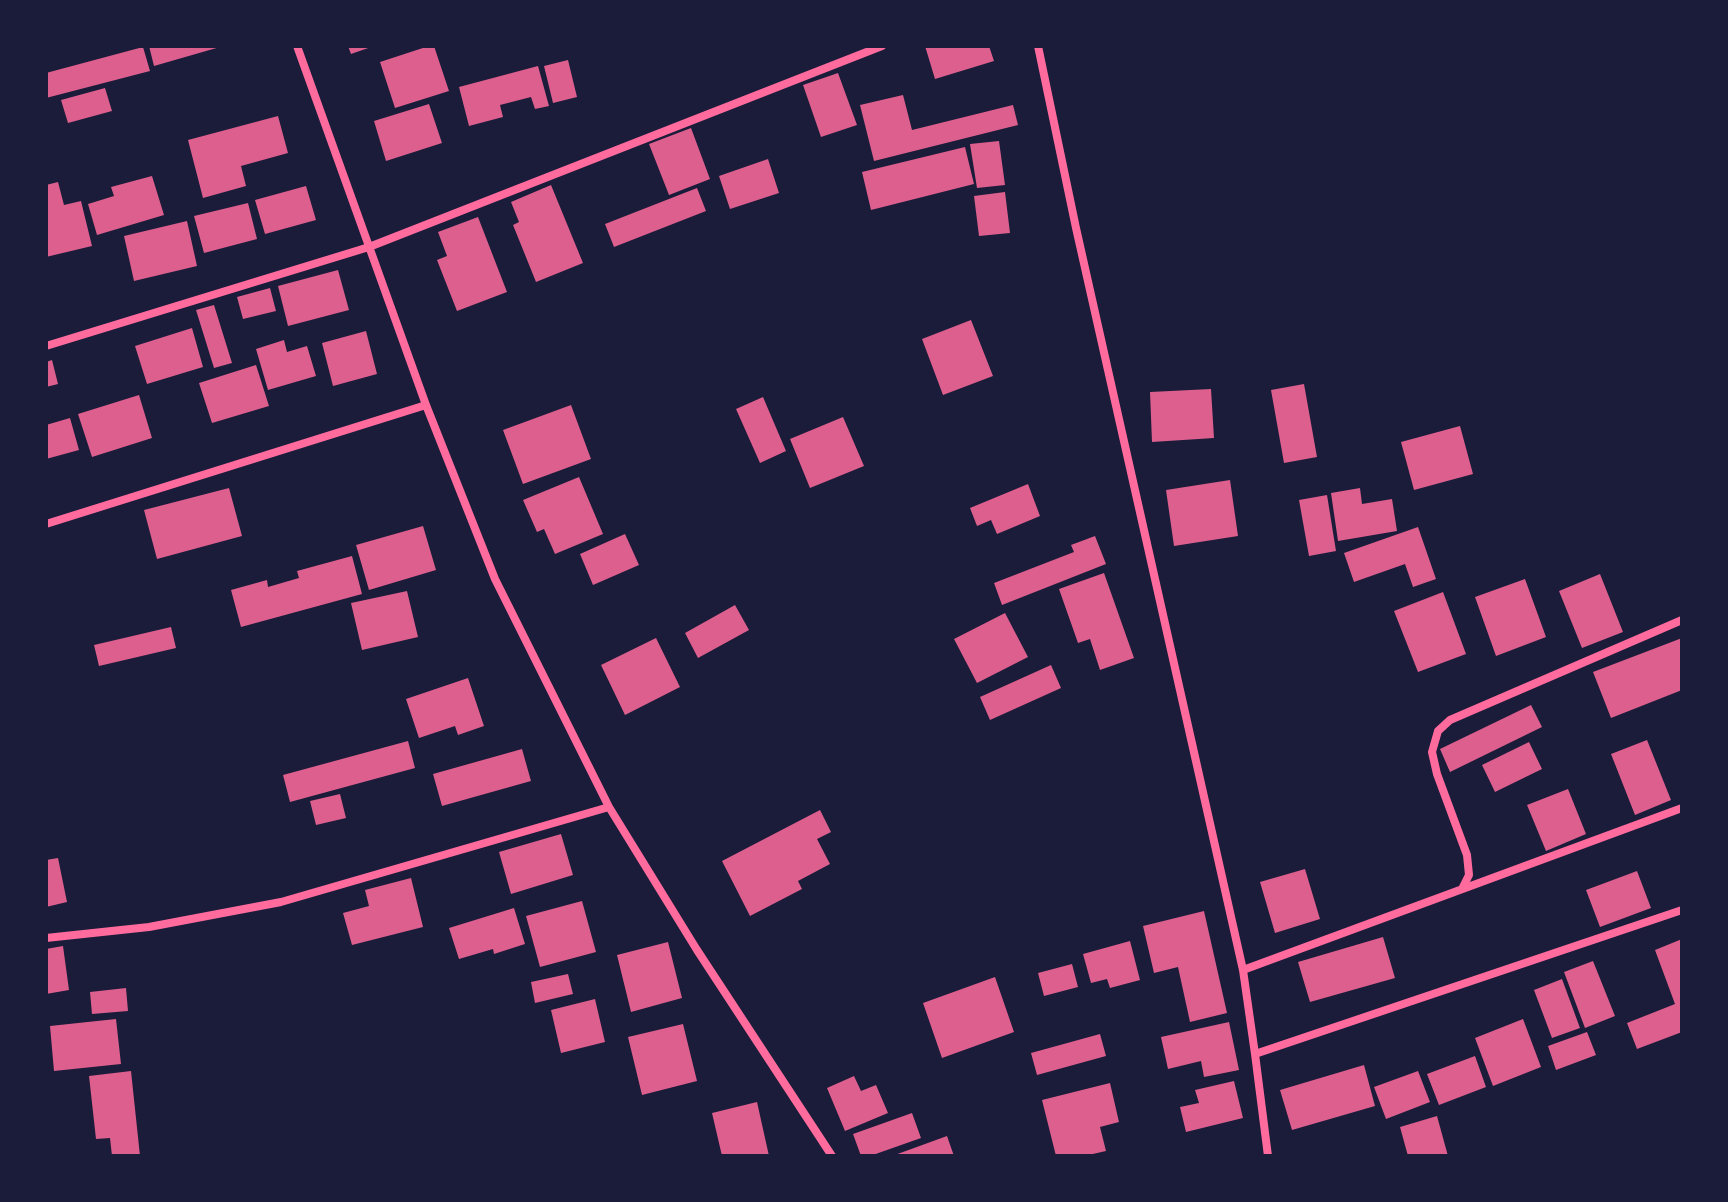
<!DOCTYPE html>
<style>
body{margin:0}
#map{position:relative;width:1728px;height:1202px;overflow:hidden;background:#1b1b3a;font-family:Montserrat,sans-serif}
canvas{display:block}
.frame{position:absolute;inset:0;border:48px solid #1b1b3a;pointer-events:none}
</style>
<div id="map">
<canvas width="1728" height="1202"></canvas>
<div class="frame"></div>
</div>
<script>
const c = document.querySelector('canvas').getContext('2d');
c.lineJoin = 'round';
function paint(path, color) { c.fillStyle = color; c.fill(path, 'evenodd'); }
const poly = rows => new Path2D(rows.map(r => 'M' + r).join(''));
function trace(path, color, width, dash) { c.strokeStyle = color; c.lineWidth = width; c.lineCap = dash ? 'butt' : 'round'; c.setLineDash(dash || []); c.stroke(path); }
paint(poly([
 [149,46,219,46,220,47,154,66],
 [348,46,374,46,351,54],
 [429,46,434,46,449,91,395,108,380,62],
 [925,46,989,46,994,61,935,79],
 [143,47,150,71,46,98,46,73],
 [568,60,577,97,553,103,544,66],
 [538,66,549,106,535,109,531,97,500,105,503,117,469,126,459,87],
 [838,73,857,125,821,137,803,85],
 [105,88,112,111,68,123,61,100],
 [903,95,912,130,1013,105,1018,125,874,161,860,105],
 [429,104,442,143,386,161,374,121],
 [278,116,288,153,241,166,246,186,203,198,188,140],
 [691,128,710,179,669,195,649,144],
 [999,141,1005,185,977,188,970,144],
 [965,147,974,184,871,210,862,172],
 [768,159,779,193,730,209,719,176],
 [152,176,164,215,97,235,88,204,114,196,111,187],
 [58,182,64,205,81,201,92,246,46,257,46,185],
 [551,185,583,263,536,282,513,225,519,222,511,202],
 [306,186,316,220,265,234,255,200],
 [697,188,706,211,614,247,605,224],
 [1005,192,1010,233,979,236,974,196],
 [248,203,257,239,204,253,194,216],
 [478,217,507,292,457,311,437,260,447,256,438,232],
 [187,221,197,266,134,281,124,236],
 [338,270,349,310,288,326,278,286],
 [270,288,276,311,243,319,237,297],
 [214,305,232,363,214,368,196,310],
 [971,320,993,376,943,395,922,339],
 [192,328,203,367,147,384,135,346],
 [366,331,377,374,333,386,322,343],
 [284,340,287,352,307,346,316,376,268,390,256,349],
 [52,360,58,384,46,387,46,362],
 [256,365,269,406,212,423,199,383],
 [1304,384,1317,457,1284,463,1271,390],
 [1211,389,1214,438,1152,442,1150,392],
 [139,395,152,438,92,457,78,414],
 [763,397,786,451,760,463,736,409],
 [571,405,591,459,523,484,503,430],
 [843,417,864,466,810,488,790,439],
 [70,418,79,450,46,459,46,425],
 [1460,426,1473,474,1414,490,1401,442],
 [579,477,603,534,555,554,544,529,537,532,523,500],
 [1230,480,1238,536,1174,546,1166,490],
 [1028,484,1040,516,997,534,991,520,977,526,970,508],
 [229,488,242,536,157,559,144,510],
 [1360,488,1362,504,1392,499,1397,531,1338,541,1331,493],
 [1327,495,1336,551,1309,556,1299,500],
 [423,526,436,570,369,590,356,545],
 [1418,527,1436,579,1413,587,1405,564,1354,582,1344,553],
 [625,534,639,565,593,585,580,554],
 [1095,536,1106,564,1002,605,994,583,1074,552,1071,545],
 [352,556,362,594,241,627,231,590,267,580,268,587,299,578,297,571],
 [1104,573,1134,658,1100,670,1090,639,1078,643,1059,589],
 [1600,574,1623,632,1582,648,1559,591],
 [1525,579,1546,637,1496,656,1475,597],
 [407,591,418,637,362,650,351,603],
 [1443,592,1466,654,1418,672,1394,611],
 [735,605,749,630,698,658,685,633],
 [1005,613,1028,657,977,683,954,639],
 [171,627,176,648,99,666,94,645],
 [656,638,680,687,625,715,601,665],
 [1682,638,1682,690,1611,718,1593,672],
 [1051,665,1061,688,990,720,980,697],
 [468,678,484,726,458,735,455,726,419,738,406,699],
 [1531,705,1542,727,1450,772,1440,749],
 [1647,740,1671,800,1635,815,1611,754],
 [408,741,415,768,290,802,283,775],
 [1529,742,1542,769,1495,792,1482,765],
 [522,749,531,781,442,806,433,774],
 [1568,789,1586,834,1546,851,1527,805],
 [340,794,346,818,316,825,310,801],
 [820,810,831,832,817,839,830,864,798,881,802,889,750,916,722,861],
 [561,834,573,875,511,894,499,852],
 [58,858,67,902,46,907,46,860],
 [1305,869,1320,919,1275,933,1260,882],
 [1637,871,1651,908,1600,927,1586,890],
 [411,878,423,927,352,945,343,913,369,906,365,890],
 [582,901,596,952,540,967,526,916],
 [514,908,525,944,494,954,493,949,459,959,449,928],
 [1204,911,1227,1013,1190,1022,1178,967,1154,973,1143,926],
 [1383,937,1395,978,1310,1002,1298,962],
 [1682,939,1682,1032,1637,1049,1627,1023,1675,1004,1655,950],
 [1130,941,1140,980,1110,988,1107,979,1091,983,1083,954],
 [668,942,682,998,631,1012,617,955],
 [63,946,69,990,46,994,46,949],
 [1593,961,1615,1016,1585,1028,1564,972],
 [1072,964,1078,987,1044,996,1038,973],
 [568,974,573,994,535,1003,531,982],
 [995,977,1014,1032,942,1058,923,1003],
 [1562,979,1580,1028,1552,1038,1534,990],
 [126,988,128,1011,92,1014,90,992],
 [595,999,605,1042,561,1053,551,1010],
 [116,1019,121,1064,54,1071,50,1026],
 [1523,1019,1541,1067,1493,1086,1475,1038],
 [1229,1022,1239,1070,1204,1077,1201,1061,1168,1069,1161,1037],
 [683,1024,697,1081,642,1095,628,1037],
 [1587,1032,1596,1055,1556,1070,1548,1046],
 [1100,1034,1106,1056,1037,1075,1031,1053],
 [1475,1056,1486,1087,1439,1105,1427,1074],
 [1364,1065,1375,1106,1292,1130,1280,1090],
 [131,1071,140,1156,112,1156,110,1138,96,1139,89,1076],
 [1418,1071,1430,1102,1386,1119,1374,1087],
 [854,1076,861,1091,876,1085,888,1113,845,1131,827,1088],
 [1234,1081,1243,1118,1186,1132,1180,1107,1199,1103,1195,1090],
 [1110,1083,1119,1122,1100,1127,1106,1151,1084,1156,1056,1156,1042,1100],
 [757,1102,769,1156,722,1156,712,1113],
 [912,1113,921,1138,870,1156,861,1156,853,1134],
 [1437,1116,1448,1156,1408,1156,1400,1127],
 [947,1136,954,1156,892,1156]
]), '#dd5f8e');
trace(poly([
 [297,46,426,405,495,579,609,807,697,950,832,1156],
 [1038,46,1076,228,1243,970,1255,1054,1268,1156],
 [46,346,369,247,882,46],
 [46,524,426,405],
 [1462,889,1469,875,1467,855,1437,774,1432,752,1438,731,1450,720,1682,620],
 [46,938,149,927,281,902,609,807],
 [1243,970,1682,808],
 [1255,1054,1682,910]
]), '#ff6b9d', 8);
</script>
